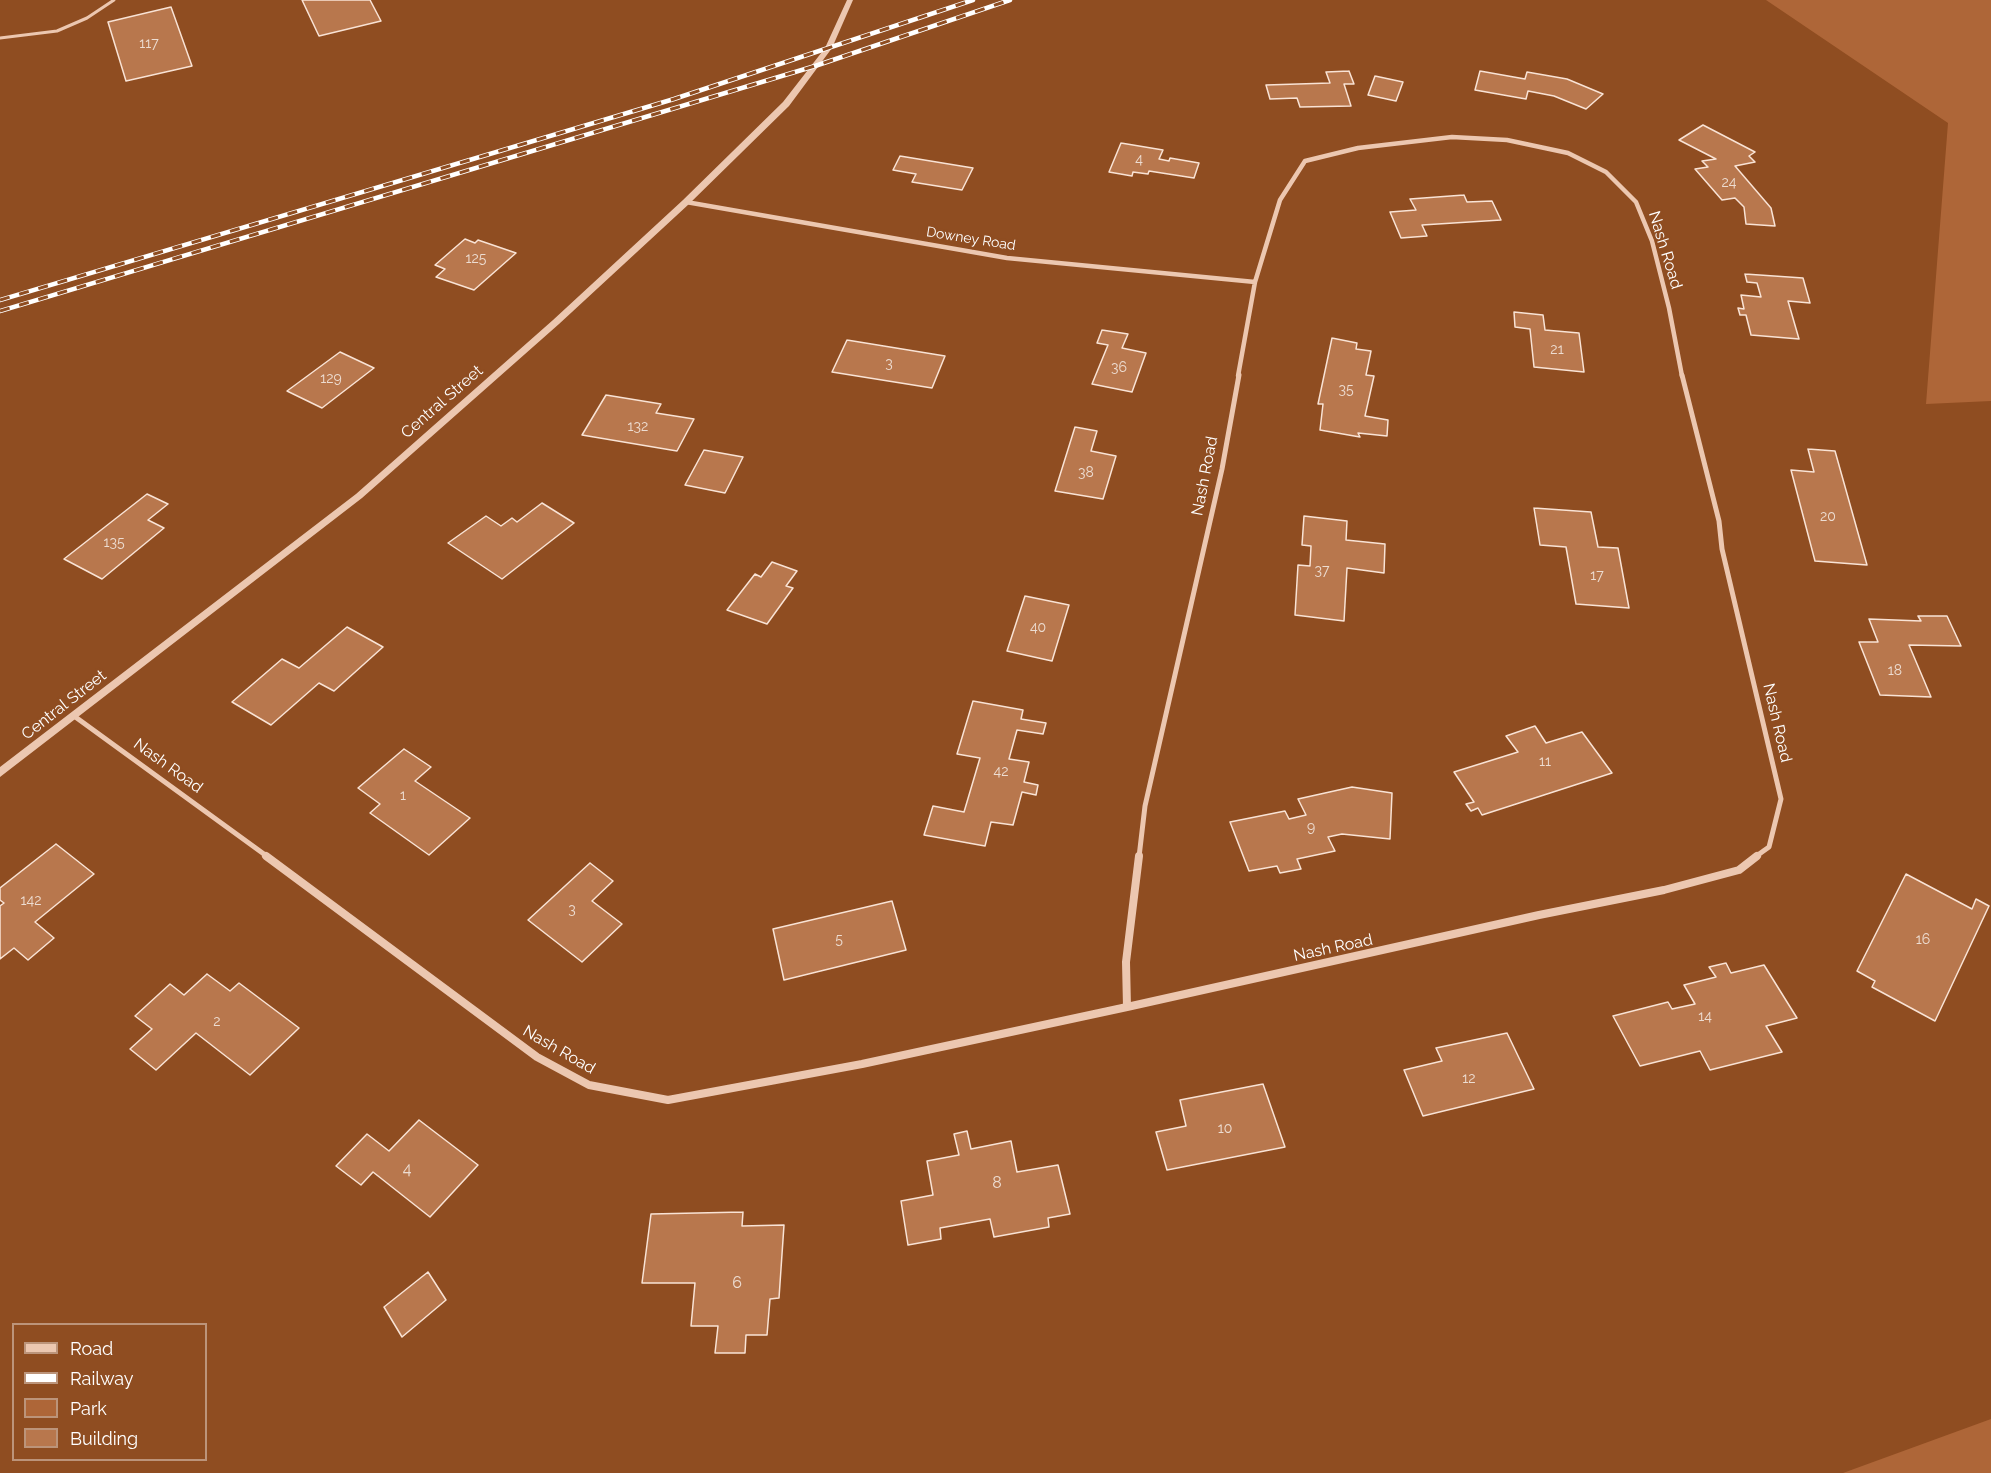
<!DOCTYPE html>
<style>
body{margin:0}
#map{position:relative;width:1991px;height:1473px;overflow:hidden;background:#8f4d21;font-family:Raleway,sans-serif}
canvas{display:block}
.legend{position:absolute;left:12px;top:1323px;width:195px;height:138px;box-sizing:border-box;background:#8f4d21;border:2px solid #bc947a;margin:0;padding:8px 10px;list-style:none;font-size:18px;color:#fff}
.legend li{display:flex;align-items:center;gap:12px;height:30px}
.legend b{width:30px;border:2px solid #bc947a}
</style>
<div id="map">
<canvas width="1991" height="1473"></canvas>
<ul class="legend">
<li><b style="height:8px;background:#ecc7b0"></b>Road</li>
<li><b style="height:8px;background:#fff"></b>Railway</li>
<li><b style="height:16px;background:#ae6638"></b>Park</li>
<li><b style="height:16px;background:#b8774d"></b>Building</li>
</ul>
</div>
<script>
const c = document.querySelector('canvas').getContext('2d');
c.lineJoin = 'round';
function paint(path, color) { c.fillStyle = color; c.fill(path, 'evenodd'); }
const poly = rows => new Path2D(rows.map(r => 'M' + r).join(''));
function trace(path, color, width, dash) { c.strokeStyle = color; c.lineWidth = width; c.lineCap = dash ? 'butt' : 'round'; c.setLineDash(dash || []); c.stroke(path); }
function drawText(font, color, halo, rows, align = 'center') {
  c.font = font + ' Raleway,sans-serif'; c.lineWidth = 5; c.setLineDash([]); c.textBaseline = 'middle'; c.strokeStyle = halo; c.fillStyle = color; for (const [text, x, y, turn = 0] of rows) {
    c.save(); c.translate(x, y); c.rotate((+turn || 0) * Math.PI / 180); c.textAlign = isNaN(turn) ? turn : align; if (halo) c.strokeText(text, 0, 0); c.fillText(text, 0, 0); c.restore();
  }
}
paint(poly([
 [1766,0,1991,0,1991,401,1926,404,1948,123],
 [1991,1419,1991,1473,1843,1473]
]), '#ae6638');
const building = poly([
 [302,0,370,0,381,21,319,36,302,0],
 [171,7,192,66,126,81,108,22,171,7],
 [1349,71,1354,84,1344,84,1351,106,1300,107,1297,98,1270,99,1266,85,1330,83,1326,72,1349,71],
 [1480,71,1525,79,1527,72,1567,79,1603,94,1586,109,1554,96,1528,91,1526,99,1475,90,1480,71],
 [1375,76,1403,82,1396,101,1368,95,1375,76],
 [1703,125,1755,152,1749,156,1755,162,1735,166,1771,208,1775,226,1746,224,1744,207,1735,198,1722,200,1695,169,1708,167,1702,161,1716,159,1679,140,1703,125],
 [1121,143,1163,150,1159,159,1169,161,1170,158,1199,163,1194,178,1149,171,1148,174,1133,172,1132,176,1109,172,1121,143],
 [900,156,973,168,962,190,912,182,916,174,893,170,900,156],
 [1464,195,1467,202,1492,201,1501,220,1422,225,1427,236,1401,238,1390,212,1416,210,1410,199,1464,195],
 [465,239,475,243,478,240,516,253,474,290,436,277,445,269,435,265,465,239],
 [1745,274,1803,278,1810,303,1788,301,1799,339,1751,335,1746,315,1740,315,1738,308,1744,309,1741,295,1761,297,1757,283,1747,282,1745,274],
 [1514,312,1543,315,1545,330,1579,333,1584,372,1534,367,1530,329,1515,327,1514,312],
 [1102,330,1128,334,1122,348,1146,353,1132,392,1092,384,1108,345,1097,343,1102,330],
 [1332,338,1357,343,1356,349,1371,351,1366,375,1374,376,1365,416,1388,420,1387,436,1358,433,1360,437,1320,430,1323,404,1318,404,1332,338],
 [847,340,945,356,932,388,832,372,847,340],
 [340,352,374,368,322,408,287,391,340,352],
 [606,395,661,404,656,413,694,419,677,451,582,435,606,395],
 [1075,427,1097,431,1091,451,1116,456,1103,499,1055,491,1075,427],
 [1808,449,1835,451,1867,565,1815,561,1791,470,1814,472,1808,449],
 [704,450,743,457,725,493,685,485,704,450],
 [147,494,168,504,148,520,164,528,102,579,64,559,147,494],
 [542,503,574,523,502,579,448,543,486,516,501,526,512,518,517,522,542,503],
 [1534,508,1591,512,1598,547,1618,548,1629,608,1576,604,1566,547,1540,545,1534,508],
 [1304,516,1347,521,1346,540,1385,544,1384,573,1347,568,1344,621,1295,615,1298,565,1310,566,1311,546,1302,545,1304,516],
 [772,562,797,571,786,586,793,588,767,624,727,610,755,574,761,577,772,562],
 [1025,596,1069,605,1052,661,1007,651,1025,596],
 [1918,616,1947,616,1961,646,1909,645,1931,697,1880,695,1859,642,1878,642,1869,619,1921,621,1918,616],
 [347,627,383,647,334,691,319,683,271,725,232,702,282,659,299,668,347,627],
 [973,701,1023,710,1021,719,1046,723,1043,734,1017,730,1009,759,1029,762,1024,782,1038,785,1036,795,1022,792,1013,825,991,822,985,846,924,835,933,806,964,812,980,758,957,754,973,701],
 [1535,726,1546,743,1582,732,1612,773,1482,815,1478,808,1471,811,1466,804,1474,802,1454,772,1518,752,1506,736,1535,726],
 [404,749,431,767,415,781,470,818,429,855,370,813,380,804,358,788,404,749],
 [1352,787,1392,793,1390,839,1342,834,1328,837,1335,851,1297,859,1301,869,1280,873,1277,866,1249,871,1230,822,1285,811,1289,819,1306,815,1298,799,1352,787],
 [56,844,94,874,35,922,54,938,28,960,14,948,0,959,0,906,4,903,0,900,0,888,56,844],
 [590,863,613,881,592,901,622,924,582,962,528,920,590,863],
 [1906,874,1972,909,1976,899,1989,906,1935,1021,1872,987,1875,981,1857,971,1906,874],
 [892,901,906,950,784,980,773,929,892,901],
 [1726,963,1731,973,1764,965,1797,1018,1766,1026,1782,1052,1710,1070,1700,1051,1640,1066,1613,1016,1668,1002,1672,1009,1695,1004,1684,985,1716,977,1709,967,1726,963],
 [207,974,230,991,239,983,299,1028,250,1075,196,1033,156,1070,130,1049,152,1029,135,1016,170,984,184,995,207,974],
 [1507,1033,1534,1089,1423,1116,1404,1070,1442,1061,1436,1048,1507,1033],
 [1263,1084,1285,1147,1167,1170,1156,1132,1186,1126,1180,1100,1263,1084],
 [419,1120,478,1165,430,1217,373,1172,361,1185,336,1166,367,1134,389,1151,419,1120],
 [967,1131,971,1149,1011,1141,1017,1172,1058,1165,1070,1214,1048,1218,1049,1227,994,1237,990,1219,940,1228,941,1239,908,1245,901,1201,933,1195,927,1161,959,1155,954,1134,967,1131],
 [743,1212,742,1226,784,1225,779,1298,770,1299,767,1335,746,1335,745,1353,715,1353,718,1326,691,1326,695,1283,642,1283,651,1214,743,1212],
 [428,1272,446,1300,402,1337,384,1307,428,1272]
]);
paint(building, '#b8774d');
trace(building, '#f9e3d5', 1.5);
trace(poly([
 [0,38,57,31,87,18,114,0]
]), '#ecc7b0', 3);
trace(poly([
 [686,202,1007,258,1255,282],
 [1238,376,1255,282,1280,200,1305,161,1358,148,1452,137,1507,140,1568,153,1606,172,1636,202,1652,241,1669,308,1682,376]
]), '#ecc7b0', 4.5);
trace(poly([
 [1682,375,1719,521,1722,549,1781,799,1769,847,1755,857],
 [74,716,268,857],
 [1139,857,1145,806,1222,469,1239,375]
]), '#ecc7b0', 5);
trace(poly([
 [266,856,537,1057,589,1085,668,1100,862,1064,1127,1007],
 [1127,1007,1126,962,1139,856],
 [1127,1007,1539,915,1664,890,1739,870,1757,856]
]), '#ecc7b0', 8);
paint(poly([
 [847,0,853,0,832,48,789,106,689,204,559,324,362,498,0,777,0,767,356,494,553,320,683,200,783,102,825,48,847,0]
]), '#ecc7b0');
const rail = poly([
 [0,300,674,99,973,0],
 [0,311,815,66,1010,0]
]);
trace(rail, '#fff', 4.5);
trace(rail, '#8f4d21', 3, [10]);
drawText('14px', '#edddd2', null, [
 ["117",149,44],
 ["4",1139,160],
 ["24",1729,183],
 ["125",476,259],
 ["21",1557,350],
 ["3",889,364],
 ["36",1119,368],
 ["129",331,379],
 ["35",1346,390],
 ["132",638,427],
 ["38",1086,473],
 ["20",1828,517],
 ["135",114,543],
 ["37",1322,571],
 ["17",1597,576],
 ["40",1038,628],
 ["18",1895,671],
 ["11",1545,762],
 ["42",1001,772],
 ["1",403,796],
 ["9",1311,828],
 ["142",31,901],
 ["3",572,910],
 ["5",839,940],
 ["16",1923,940],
 ["14",1705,1017],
 ["2",217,1022],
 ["12",1469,1079],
 ["10",1225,1129]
]);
drawText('14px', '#fff', '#8f4d21', [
 ["Downey Road",971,239,9]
]);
drawText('16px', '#fff', '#8f4d21', [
 ["Nash Road",1665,250,73],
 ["Central Street",442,402,-41],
 ["Nash Road",1205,476,-79],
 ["Central Street",64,705,-38],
 ["Nash Road",1777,723,77],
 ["Nash Road",168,766,36],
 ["Nash Road",1333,948,-12],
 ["Nash Road",559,1050,30]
]);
drawText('16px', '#edddd2', null, [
 ["4",407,1169],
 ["8",997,1183],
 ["6",737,1283]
]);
</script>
